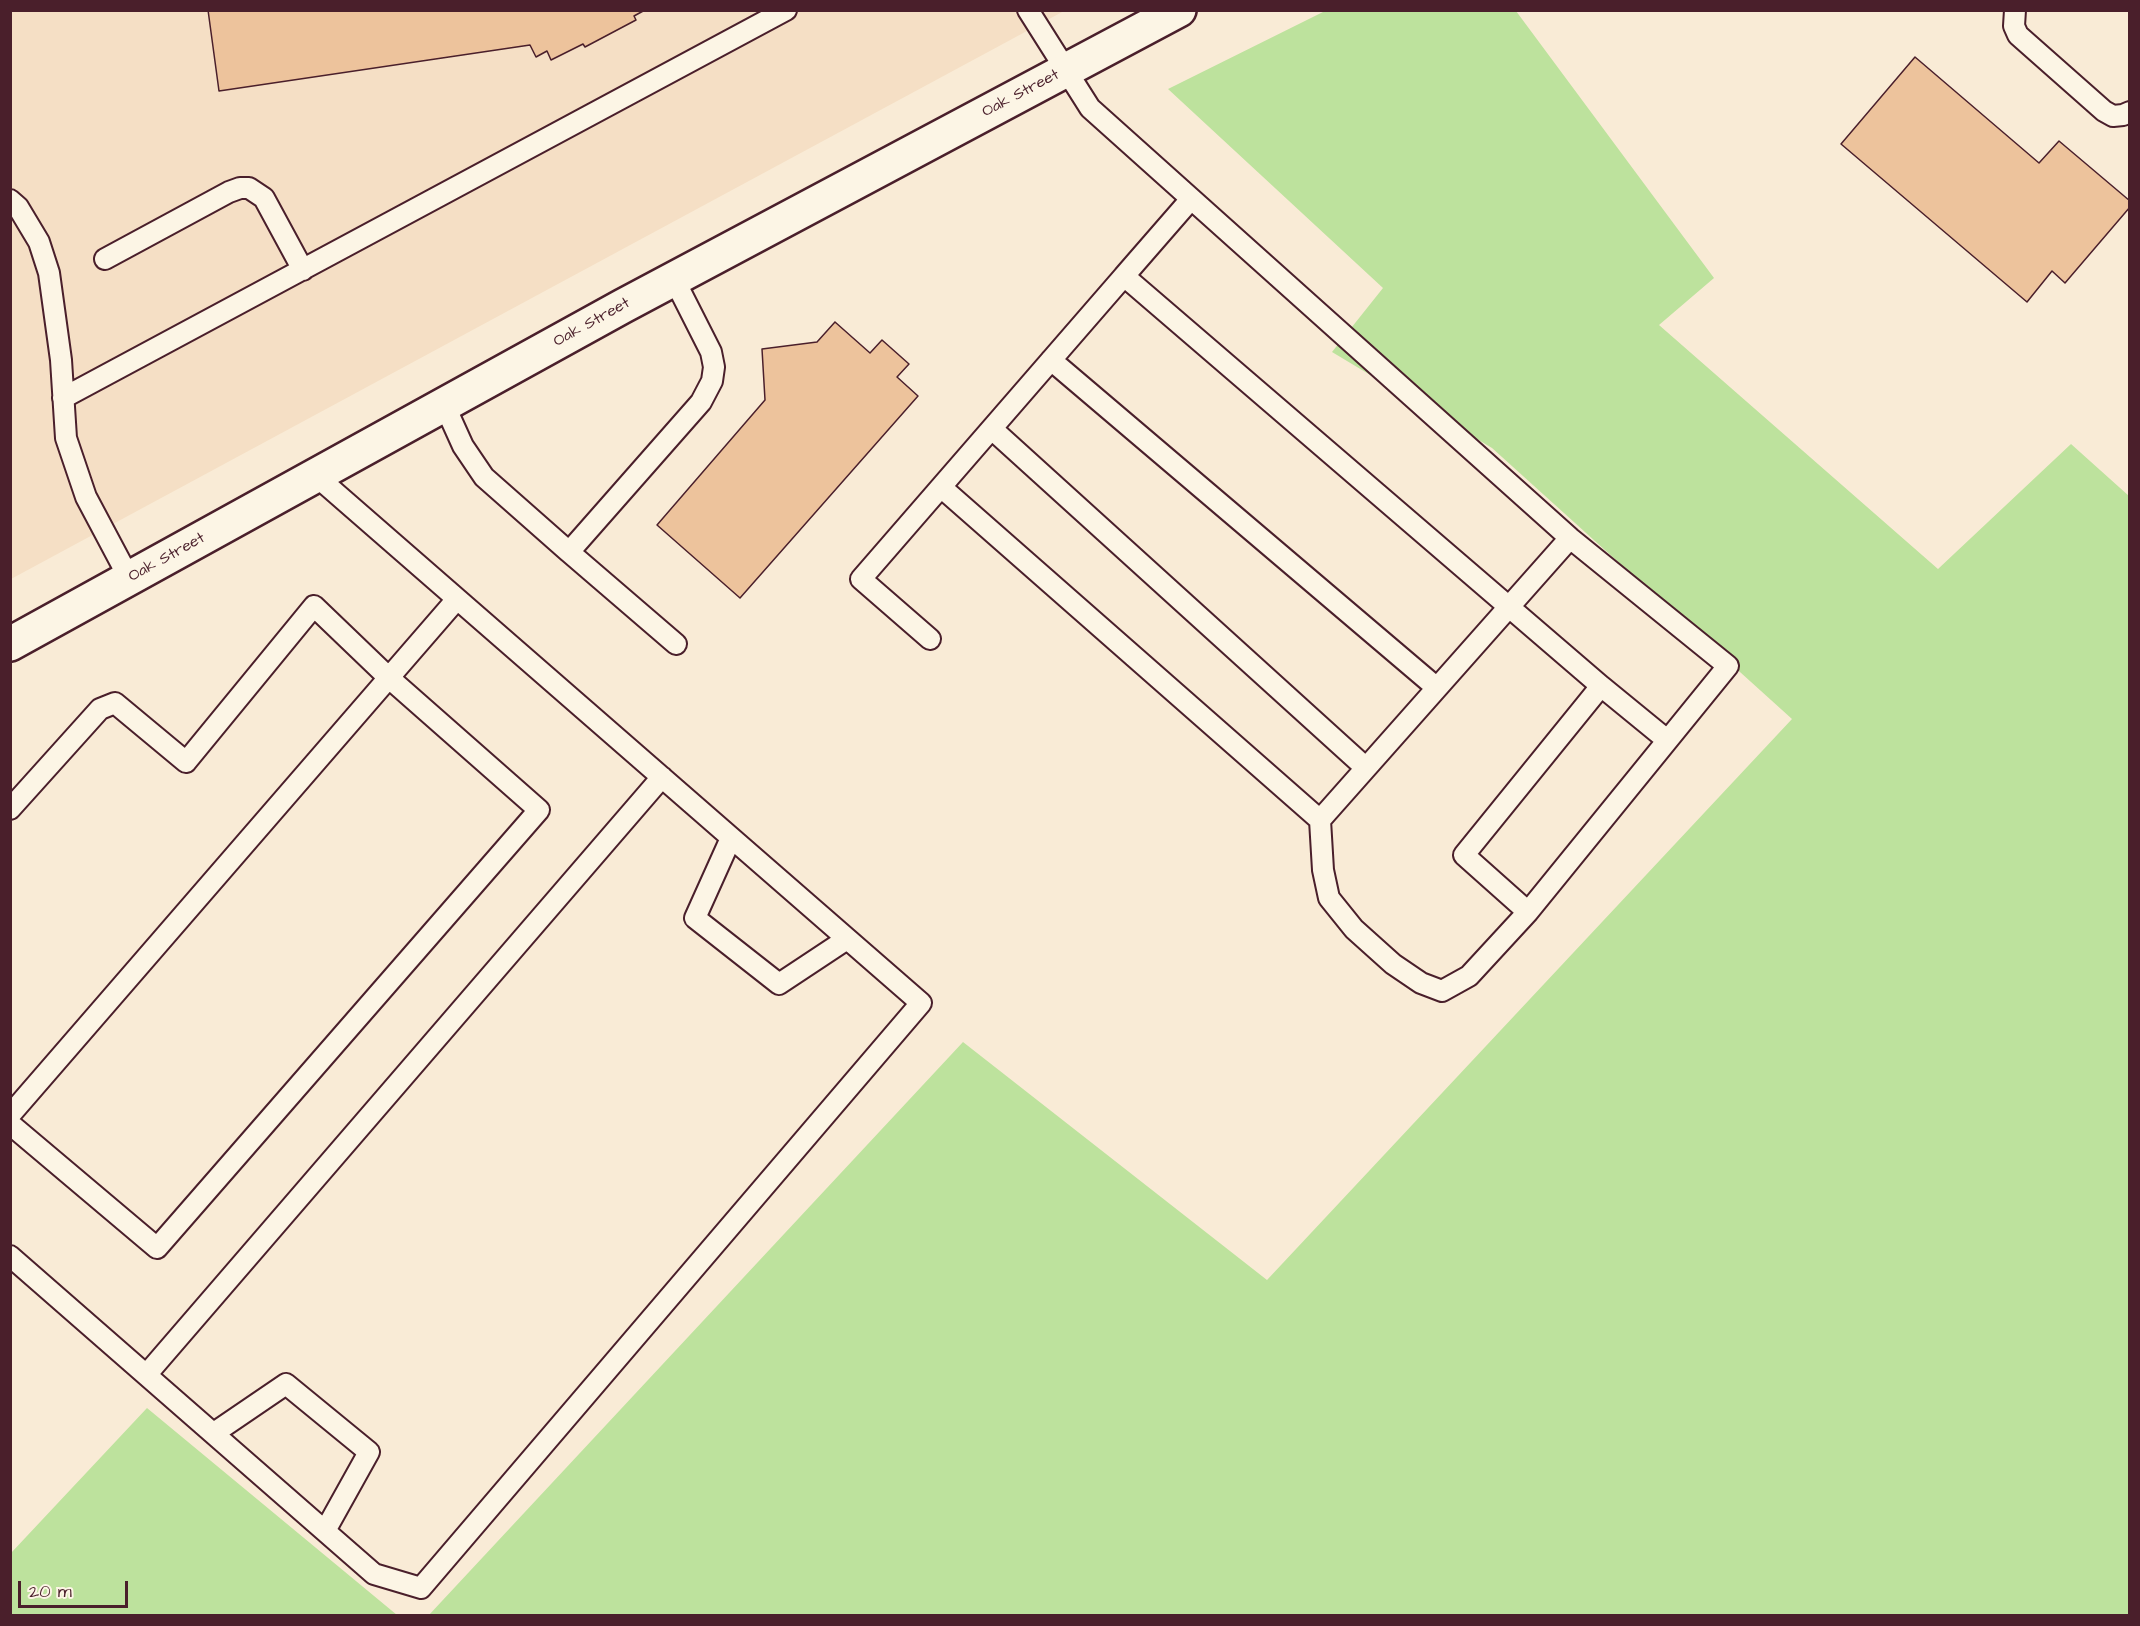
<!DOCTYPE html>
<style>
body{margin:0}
#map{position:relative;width:2140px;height:1626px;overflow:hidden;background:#f9ebd6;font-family:"Architects Daughter",sans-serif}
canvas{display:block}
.frame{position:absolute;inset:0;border:12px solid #4a1f2b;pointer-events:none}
.scale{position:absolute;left:18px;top:1581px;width:110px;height:27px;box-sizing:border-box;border:3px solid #4a1f2b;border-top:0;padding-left:8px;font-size:18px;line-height:21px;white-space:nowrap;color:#4a1f2b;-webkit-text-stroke:4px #fcf5e5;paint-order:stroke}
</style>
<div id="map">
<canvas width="2140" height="1626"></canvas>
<div class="frame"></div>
<div class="scale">20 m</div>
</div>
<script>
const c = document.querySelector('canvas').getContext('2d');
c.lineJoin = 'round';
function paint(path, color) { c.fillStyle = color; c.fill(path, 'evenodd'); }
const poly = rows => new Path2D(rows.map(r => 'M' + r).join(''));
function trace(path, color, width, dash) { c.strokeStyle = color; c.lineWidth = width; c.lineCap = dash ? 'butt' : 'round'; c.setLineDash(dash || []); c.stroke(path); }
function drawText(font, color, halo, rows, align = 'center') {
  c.font = font + ' "Architects Daughter",sans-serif'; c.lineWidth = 5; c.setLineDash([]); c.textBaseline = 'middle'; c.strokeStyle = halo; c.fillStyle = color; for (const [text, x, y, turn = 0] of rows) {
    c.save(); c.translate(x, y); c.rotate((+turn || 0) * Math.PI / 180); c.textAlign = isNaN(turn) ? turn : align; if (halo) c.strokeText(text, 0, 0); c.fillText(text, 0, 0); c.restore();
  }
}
paint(poly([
 [11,11,1064,11,11,579]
]), '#f5dfc5');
paint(poly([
 [1325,11,1516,11,1714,278,1659,325,1938,569,2071,444,2129,496,2129,1615,428,1616,963,1042,1267,1280,1792,719,1492,448,1332,352,1383,288,1168,89],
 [147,1408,397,1615,11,1615,11,1553]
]), '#bde29d');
const building = poly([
 [208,10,645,10,634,16,636,20,585,47,583,44,551,60,547,51,536,57,530,45,219,91,208,10],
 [1915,57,2039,163,2059,141,2130,201,2130,207,2065,283,2052,271,2027,302,1841,144,1915,57],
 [835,322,870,353,882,340,909,364,897,377,918,396,740,598,657,525,765,400,762,349,817,342,835,322]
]);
paint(building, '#edc39c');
trace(building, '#4a1f2b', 1.5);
const lane = poly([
 [1028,10,1090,108,1570,538,1728,666,1528,912,1464,855,1601,686,1667,740],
 [2015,10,2014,26,2018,35,2104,111,2113,116,2123,115,2130,112],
 [1191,199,1124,276,1601,686],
 [10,200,18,207,39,242,49,273,61,360,66,438,86,497,129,578],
 [105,259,229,192,240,188,249,188,264,198,303,270],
 [1051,360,1437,688],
 [63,398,786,10],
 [444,404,463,446,484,477,569,552,701,402,712,381,714,367,711,352,674,279],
 [992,429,1366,768],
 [941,487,1320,820,1570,538],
 [569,552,676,644],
 [930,639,861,579,1124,276],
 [10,809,100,709,115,703,186,762,314,606,388,677,539,810,157,1248,10,1124],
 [1320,820,1323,870,1329,898,1354,929,1393,964,1421,983,1442,991,1469,976,1528,912],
 [731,838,695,918,779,984,847,939],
 [10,1115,457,599],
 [10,1256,374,1574,421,1588,921,1003,315,475],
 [147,1374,662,777],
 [214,1433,286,1384,369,1452,325,1531]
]);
const secondary = poly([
 [10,644,623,306,1179,10]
]);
trace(lane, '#4a1f2b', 24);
trace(secondary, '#4a1f2b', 38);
trace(lane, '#fcf5e5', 20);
trace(secondary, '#fcf5e5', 33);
drawText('16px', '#4a1f2b', '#fcf5e5', [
 ["Oak Street",1021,94,-28],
 ["Oak Street",592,323,-29],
 ["Oak Street",167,558,-29]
]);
</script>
